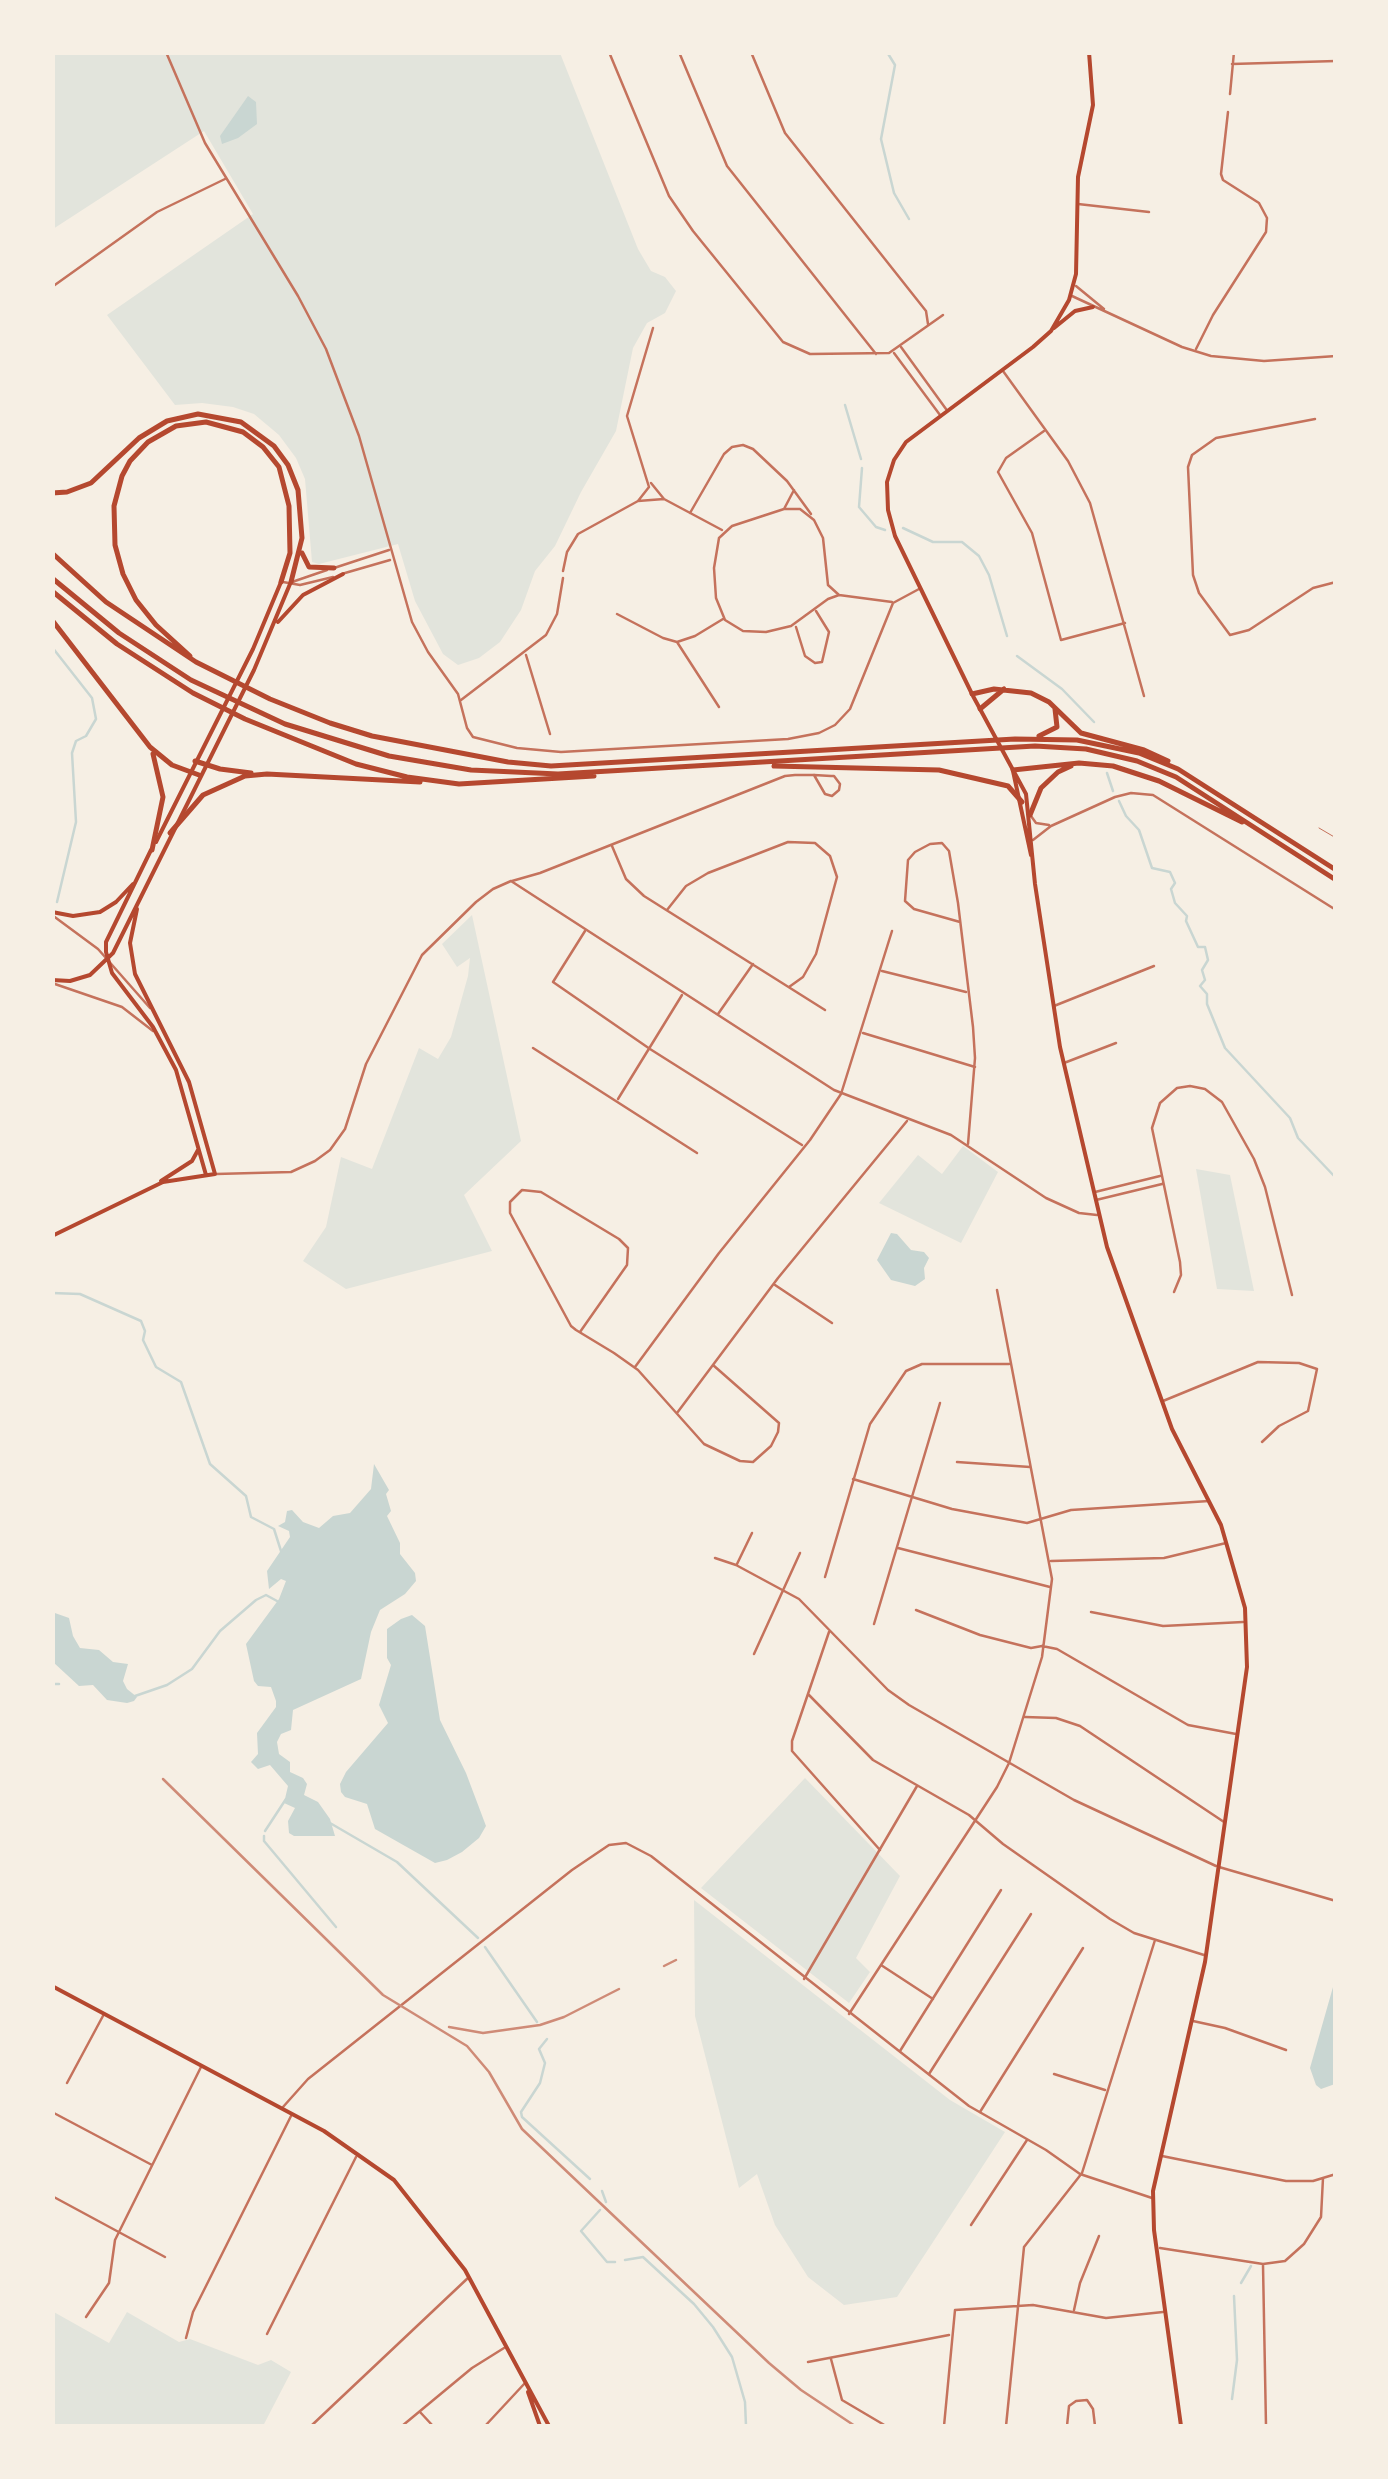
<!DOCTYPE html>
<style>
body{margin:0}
#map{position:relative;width:1388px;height:2479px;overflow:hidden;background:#f6efe4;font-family:"Work Sans",sans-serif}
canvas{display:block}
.frame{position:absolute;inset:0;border:55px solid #f6efe4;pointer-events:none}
</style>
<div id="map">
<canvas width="1388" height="2479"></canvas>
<div class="frame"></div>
</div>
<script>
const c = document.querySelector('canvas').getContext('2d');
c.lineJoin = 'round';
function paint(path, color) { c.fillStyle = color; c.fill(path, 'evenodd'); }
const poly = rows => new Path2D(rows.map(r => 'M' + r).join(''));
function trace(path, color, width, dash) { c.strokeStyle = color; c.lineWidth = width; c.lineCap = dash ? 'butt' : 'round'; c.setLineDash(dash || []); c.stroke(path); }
paint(poly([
 [53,53,560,53,638,249,651,271,665,277,676,291,665,313,647,323,633,348,616,431,581,492,555,546,535,571,521,610,500,642,479,658,458,665,443,654,415,601,398,544,319,564,312,562,305,479,296,458,279,435,254,414,233,407,202,403,175,405,107,315,253,214,204,131,53,229],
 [472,915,521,1141,464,1195,492,1251,346,1289,303,1261,326,1227,341,1157,372,1169,419,1048,438,1059,451,1037,468,976,470,958,457,967,442,944],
 [963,1146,998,1172,961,1243,879,1203,918,1155,942,1174],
 [1196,1169,1230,1175,1254,1291,1217,1289],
 [805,1778,900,1876,856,1958,870,1972,849,2003,701,1888],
 [694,1900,950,2100,1005,2132,897,2297,844,2305,808,2277,775,2225,757,2174,739,2188,695,2016],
 [52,2311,109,2343,127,2312,179,2342,190,2339,258,2365,271,2360,291,2372,263,2426,53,2426]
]), '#e2e4dc');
paint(poly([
 [248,96,256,102,257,124,238,138,222,144,220,136],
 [891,1233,897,1234,911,1250,924,1252,929,1258,924,1268,925,1279,915,1286,891,1280,877,1260],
 [374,1464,389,1490,386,1494,391,1511,387,1516,400,1543,400,1554,415,1573,416,1581,405,1594,380,1610,371,1632,361,1679,293,1710,291,1730,281,1734,277,1742,279,1754,290,1762,290,1772,303,1778,307,1784,304,1795,318,1802,330,1819,335,1836,294,1836,289,1833,288,1821,295,1808,284,1803,288,1786,270,1765,258,1769,251,1762,258,1754,257,1733,276,1707,276,1701,271,1687,258,1686,254,1681,246,1644,279,1599,286,1581,281,1579,269,1589,267,1571,290,1537,289,1531,278,1526,285,1522,287,1511,292,1510,303,1522,319,1528,333,1516,350,1513,371,1489],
 [52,1612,69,1618,73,1636,80,1648,99,1650,113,1662,128,1664,123,1681,127,1689,137,1697,134,1701,127,1703,107,1700,93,1685,79,1686,53,1662],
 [412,1615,425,1626,440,1720,466,1773,486,1826,479,1838,462,1852,447,1860,435,1863,375,1829,367,1804,345,1797,341,1792,340,1784,346,1772,388,1723,379,1705,391,1665,387,1658,387,1629,401,1619],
 [1335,1980,1335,2084,1321,2089,1316,2085,1310,2068]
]), '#c9d6d2');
trace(poly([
 [887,52,895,65,881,139,894,193,909,219],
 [845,405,861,459],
 [862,468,859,507,876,527,885,530],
 [903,528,933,542,962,542,979,556,989,575,1007,636],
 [52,647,92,698,96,719,86,736,76,741,72,753,76,822,57,902],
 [1017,656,1062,689,1094,722],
 [1107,773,1113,791],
 [1119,801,1126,816,1139,830,1152,868,1170,872,1175,883,1171,889,1175,903,1187,916,1186,921,1198,947,1205,947,1208,960,1202,970,1205,980,1200,986,1207,994,1207,1004,1225,1048,1290,1118,1298,1138,1336,1178],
 [52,1293,80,1294,141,1321,145,1331,143,1340,156,1367,181,1382,210,1464,246,1496,251,1517,274,1529,281,1551],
 [52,1684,59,1684],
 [135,1696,167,1685,192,1669,220,1631,256,1600,266,1595,277,1601],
 [330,1823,397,1862,478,1938],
 [265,1831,286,1799],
 [264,1836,264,1841,336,1927],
 [485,1947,537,2022],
 [547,2039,539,2049,545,2063,540,2083,521,2112,522,2117,590,2179],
 [602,2191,606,2202],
 [600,2210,581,2231,607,2262,615,2262],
 [625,2260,643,2257,694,2304,713,2327,732,2357,745,2402,746,2426],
 [1241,2283,1251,2266],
 [1232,2399,1237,2360,1234,2296]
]), '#c9d6d2', 2.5);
trace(poly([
 [1319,828,1336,838]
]), '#c5725c', 1);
trace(poly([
 [609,52,669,196,693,231,783,342,810,354,889,353,943,315],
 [679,52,727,166,876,354],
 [751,52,785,133,926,311,928,324],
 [1232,64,1336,61],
 [1230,94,1234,52],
 [1078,204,1149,212],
 [52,287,157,212,225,179],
 [901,347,946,409],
 [1196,349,1213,315,1266,232,1267,218,1259,203,1223,180,1221,174,1228,112],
 [894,353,940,415],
 [1003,371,1068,461,1090,503,1144,696],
 [1315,419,1216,438,1192,455,1188,467,1193,575,1199,593,1230,635,1249,630,1313,588,1336,582],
 [1044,431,1006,458,998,472,1032,533,1061,640,1125,623],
 [651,483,664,499],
 [638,501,664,499,722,530],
 [784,509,794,490],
 [690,513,724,454,732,447,743,445,753,449,787,481,811,514],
 [563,571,567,552,578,534,638,501,649,487,627,416,653,328],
 [839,595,828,585,823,538,814,520,800,509,784,509,732,526,719,538,714,568,716,598,725,620,743,631,766,632,791,626,828,599,839,595,892,602],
 [617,614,663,638,677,642,695,636,723,619],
 [796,627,805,656,815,663,822,662,829,632,816,611],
 [677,642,719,707],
 [526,655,550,734],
 [461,700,546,635,557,614,563,578],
 [612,846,626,879,644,896,825,1010],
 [512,881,540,873,785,776,795,775,814,775,831,776,834,776,840,784,839,790,832,796,825,794,814,775],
 [667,910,686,886,708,873,788,842,815,843,830,856,837,877,816,954,803,977,789,987],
 [960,922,914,909,905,901,908,860,915,852,930,844,942,843,949,851,958,903,973,1027,975,1058,968,1144],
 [585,931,553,982,650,1049,802,1145],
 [882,971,966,992],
 [1054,1006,1154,966],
 [718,1014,753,964],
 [863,1033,975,1067],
 [533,1048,697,1153],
 [1064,1063,1116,1043],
 [618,1099,682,995],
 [1095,1192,1160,1176],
 [1096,1200,1162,1184],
 [775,1285,832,1323],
 [1174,1292,1181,1275,1180,1262,1152,1128,1160,1103,1177,1088,1190,1086,1205,1089,1222,1102,1254,1159,1265,1187,1292,1295],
 [580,1332,627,1265,628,1248,619,1239,541,1192,522,1190,510,1202,510,1213,571,1326,576,1330,614,1353,638,1370,704,1444,740,1461,753,1462,771,1446,778,1432,779,1423,713,1365],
 [635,1367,719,1253,810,1140,841,1094,892,931],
 [1163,1401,1258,1362,1299,1363,1317,1369,1308,1411,1279,1426,1262,1442],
 [677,1413,778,1278,907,1121],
 [957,1462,1030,1467],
 [853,1479,952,1509,1027,1523,1071,1510,1209,1501],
 [898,1548,1050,1587],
 [715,1558,736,1565,799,1599,888,1690,909,1705,1074,1800,1216,1866],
 [1051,1561,1164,1558,1226,1543],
 [737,1564,752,1533],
 [825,1577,870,1424,906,1371,922,1364,1009,1364],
 [916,1610,980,1635,1031,1648,1042,1646,1057,1649,1188,1725,1236,1734],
 [1091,1612,1163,1626,1243,1622],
 [874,1624,940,1403],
 [829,1632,792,1741,792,1751,880,1850],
 [754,1654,800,1553],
 [808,1694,873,1760,969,1815,1003,1844,1110,1919,1134,1933,1204,1955],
 [1025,1717,1056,1718,1080,1726,1224,1822],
 [881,1965,933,1999],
 [804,1979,917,1786],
 [849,2014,997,1787,1009,1763,1042,1657,1052,1579,997,1290],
 [1193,2021,1225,2028,1286,2050],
 [900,2051,1001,1890],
 [929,2074,1031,1914],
 [1054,2074,1105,2090],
 [67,2083,104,2014],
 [52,2112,152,2165],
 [980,2112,1083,1948],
 [1162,2156,1286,2181,1313,2181,1336,2174],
 [52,2196,165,2257],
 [971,2225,1027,2140],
 [1160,2248,1263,2264,1285,2261,1304,2244,1321,2217,1323,2178],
 [1263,2265,1266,2426],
 [1074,2310,1080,2283,1099,2236],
 [86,2317,109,2283,115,2240,201,2067],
 [267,2334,356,2157],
 [186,2338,193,2312,292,2114],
 [831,2359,842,2400,886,2426],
 [808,2362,949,2335],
 [420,2412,433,2426],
 [311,2426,469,2277],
 [402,2426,472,2368,504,2348],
 [485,2426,525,2383],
 [944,2426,955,2310,1033,2305,1106,2318,1163,2312],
 [1006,2426,1024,2247,1082,2173,1155,1940],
 [1067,2426,1069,2406,1076,2401,1087,2400,1093,2409,1095,2426]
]), '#c5725c', 2.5);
trace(poly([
 [166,52,205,143,298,296,326,349,359,436,412,622,428,652,458,694,467,728,473,737,517,748,561,752,788,739,819,733,835,725,850,709,893,603,919,589],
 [1076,286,1104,309],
 [1072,296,1182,347,1211,356,1264,361,1336,356],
 [334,568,389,550],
 [345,573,390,560],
 [283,582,300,585,333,577],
 [292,582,327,570],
 [1031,816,1036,823,1049,825],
 [1033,840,1051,826,1115,797,1131,793,1153,795,1336,910],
 [52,915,98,949,150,1008],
 [52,983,122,1007,153,1031],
 [216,1174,291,1172,315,1161,330,1150,345,1129,366,1064,422,955,476,902,493,889,511,881,834,1090,951,1135,1046,1198,1079,1213,1097,1215],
 [1219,1867,1336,1901],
 [283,2107,308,2079,572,1870,609,1845,626,1843,651,1856,969,2106,1046,2150,1080,2174,1152,2198]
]), '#c5725c', 2.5);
trace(poly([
 [1054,328,1075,311,1093,307],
 [278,622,303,595,343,574],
 [972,694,895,536,888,510,887,482,894,460,906,442,1033,347,1051,331,1069,300,1076,274,1078,177,1093,105,1089,52],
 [156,842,253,649,281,582],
 [151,850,106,942,106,952,112,973,153,1027,176,1070,206,1175],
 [52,912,73,916,100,912,116,902,133,884],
 [52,980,70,981,90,975,113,953,254,670,290,584],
 [161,1181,192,1161,198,1150],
 [52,1236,163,1182,215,1174,189,1082,135,974,130,943,137,909]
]), '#b5482f', 4);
trace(poly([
 [973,696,1026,794,1035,884,1060,1047,1107,1247,1172,1429,1221,1525,1245,1608,1247,1667,1205,1962,1153,2191,1154,2230,1181,2426],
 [1013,771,1031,855],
 [52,1986,324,2131,394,2180,465,2270,549,2426],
 [528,2392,540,2426]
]), '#b5482f', 4);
trace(poly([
 [52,493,67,492,91,483,139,438,167,421,198,414,241,422,274,446,288,465,298,490,302,538,291,582],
 [52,553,106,602,196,662,270,699,330,723,372,736,508,762,551,766,1015,739,1077,740,1139,753,1178,769,1336,870],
 [302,553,309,567,334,568],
 [52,578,119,633,191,680,285,724,389,756,471,770,558,774,1035,746,1086,749,1137,761,1176,777,1336,880],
 [52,591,117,644,193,693,245,719,356,764,407,777,459,784,594,776],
 [52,620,150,747,172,765,199,775],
 [190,656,156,625,136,600,123,574,115,545,114,506,122,476,130,461,148,442,176,426,206,422,243,432,263,447,279,467,289,506,290,553,281,582],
 [972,694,994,689,1031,693,1049,702,1081,733,1144,750,1168,761],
 [980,709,1004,689],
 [1039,736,1057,727,1055,709],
 [195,761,220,769,251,773],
 [774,766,939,770,1008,786,1022,802],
 [1013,770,1079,763,1113,766,1159,781,1242,822],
 [1030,815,1041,788,1058,772,1071,766],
 [170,833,203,795,245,776,267,774,420,782],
 [152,850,163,797,153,754]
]), '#b5482f', 5);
trace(poly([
 [163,1779,383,1995,467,2046,489,2072,522,2129,769,2363,801,2390,855,2426],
 [664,1966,676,1960],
 [449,2027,483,2033,540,2025,564,2017,619,1989]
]), '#cf8b77', 2.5);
</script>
